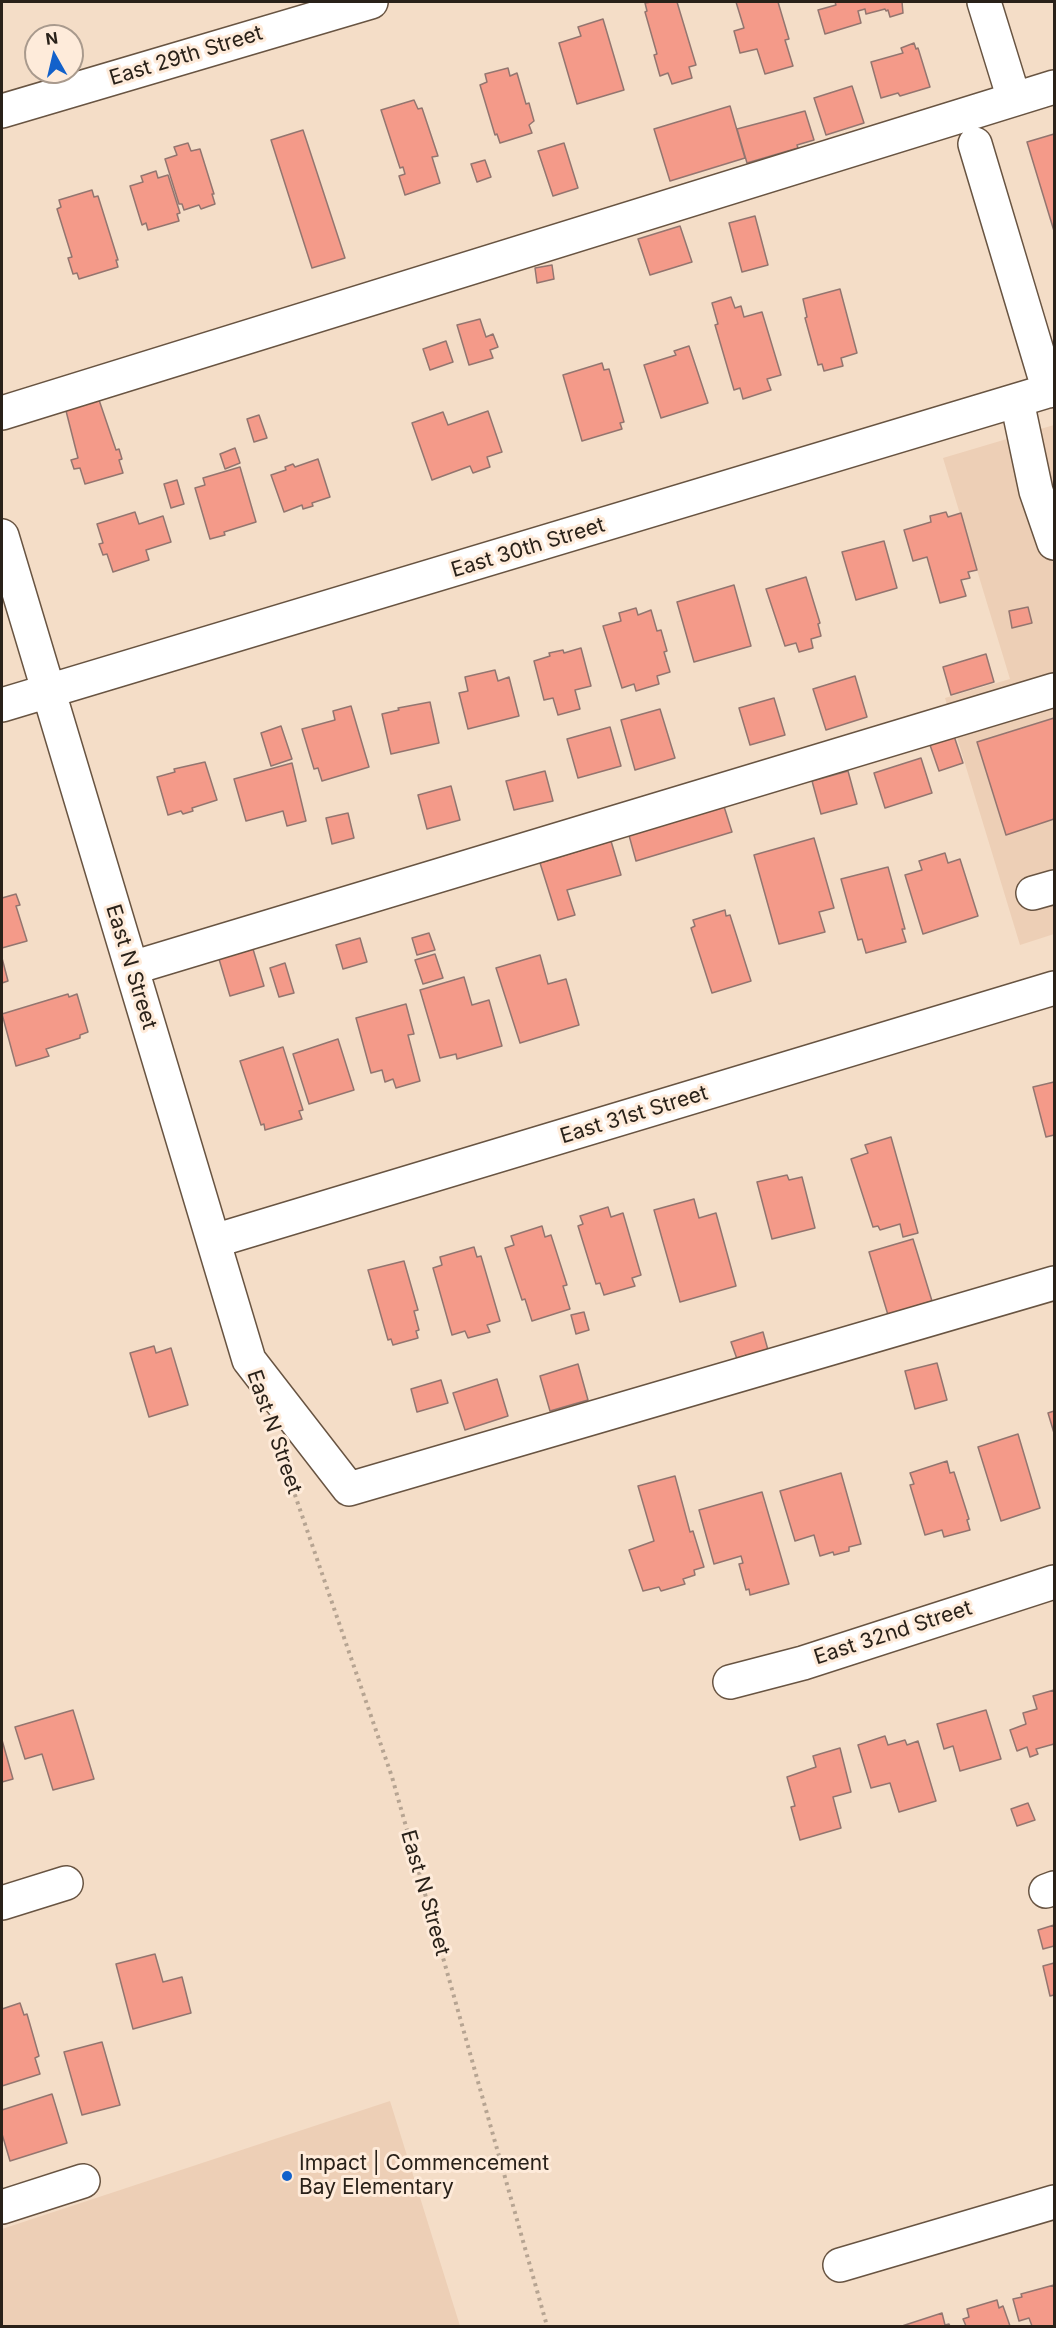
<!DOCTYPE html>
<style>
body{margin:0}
#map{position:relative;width:1056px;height:2328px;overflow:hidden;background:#f4ddc7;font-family:Inter,sans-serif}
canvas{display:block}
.frame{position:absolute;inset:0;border:3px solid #292119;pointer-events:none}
.north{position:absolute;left:24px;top:24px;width:60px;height:60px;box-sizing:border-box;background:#feebda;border:2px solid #a99a8d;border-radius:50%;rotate:352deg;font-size:16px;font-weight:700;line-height:24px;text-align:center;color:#292119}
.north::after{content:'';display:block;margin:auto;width:21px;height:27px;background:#1261cb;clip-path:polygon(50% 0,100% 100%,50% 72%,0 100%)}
</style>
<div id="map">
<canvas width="1056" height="2328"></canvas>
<div class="frame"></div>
<div class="north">N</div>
</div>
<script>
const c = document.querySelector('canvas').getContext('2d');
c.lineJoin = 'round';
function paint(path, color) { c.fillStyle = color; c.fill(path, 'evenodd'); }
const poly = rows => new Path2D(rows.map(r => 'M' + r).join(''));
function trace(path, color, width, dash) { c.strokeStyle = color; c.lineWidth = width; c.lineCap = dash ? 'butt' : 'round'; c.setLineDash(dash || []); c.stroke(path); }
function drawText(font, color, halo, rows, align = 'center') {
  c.font = font + ' Inter,sans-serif'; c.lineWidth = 6; c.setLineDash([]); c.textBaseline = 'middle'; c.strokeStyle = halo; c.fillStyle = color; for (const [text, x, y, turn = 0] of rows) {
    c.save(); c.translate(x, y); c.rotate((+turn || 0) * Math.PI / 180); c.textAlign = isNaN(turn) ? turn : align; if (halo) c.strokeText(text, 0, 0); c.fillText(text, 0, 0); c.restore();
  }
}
paint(poly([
 [1054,425,1054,934,1020,945,945,698,1010,679,943,458],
 [390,2101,460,2326,2,2326,2,2229]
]), '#edcfb6');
const building = poly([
 [651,2,677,2,696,65,689,67,692,78,672,84,668,73,660,76,654,55,657,54,645,12,647,11,645,3,651,2],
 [736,2,778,2,789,39,785,40,793,66,765,74,757,49,740,53,734,31,744,28,736,2],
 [835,2,902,2,903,13,890,17,888,10,886,11,885,9,866,14,865,9,858,11,861,23,825,34,818,10,836,5,835,2],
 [603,19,624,90,577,104,559,43,581,36,578,27,603,19],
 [914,43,916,49,918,48,930,87,900,96,898,93,881,98,871,62,903,53,901,48,914,43],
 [508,68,510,76,517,73,526,104,529,103,534,121,529,125,532,133,500,143,497,134,495,135,480,85,487,82,485,74,508,68],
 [852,86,864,123,826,135,814,98,852,86],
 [414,100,418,109,422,108,438,156,432,157,440,183,405,195,399,176,405,174,403,167,400,168,381,110,414,100],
 [730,106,745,158,670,181,654,129,730,106],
 [805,111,814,140,797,145,798,148,747,163,737,129,805,111],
 [303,130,345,258,312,268,271,140,303,130],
 [1054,134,1054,231,1027,142,1054,134],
 [188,143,191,151,200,149,214,194,212,194,215,204,201,209,199,205,184,210,182,204,179,204,165,159,177,155,174,147,188,143],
 [564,143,578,188,553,196,538,151,564,143],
 [485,160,491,177,477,182,471,164,485,160],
 [156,171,158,178,168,175,180,213,177,214,179,221,148,230,146,223,142,225,130,186,143,182,141,176,156,171],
 [92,190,94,197,98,196,118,260,116,260,118,267,79,279,77,273,73,274,68,258,72,257,57,209,61,207,59,200,92,190],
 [755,216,768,265,742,272,729,223,755,216],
 [680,226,692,262,650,275,638,239,680,226],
 [552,265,554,279,537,283,535,268,552,265],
 [840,289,857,353,841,358,843,366,824,371,822,364,818,365,805,318,807,317,803,299,840,289],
 [731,297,735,308,741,306,744,317,762,312,781,375,767,379,771,390,743,399,740,388,734,390,715,325,718,324,712,303,731,297],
 [480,319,486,337,493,334,498,347,490,350,493,358,469,365,457,325,480,319],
 [446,341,453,362,430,370,423,349,446,341],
 [689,346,708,403,661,418,644,365,676,355,674,351,689,346],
 [602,363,604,370,609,369,624,422,620,423,622,429,582,441,563,375,602,363],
 [97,394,116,450,119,449,122,459,119,460,123,473,85,484,80,468,74,469,71,460,78,458,64,403,97,394],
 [488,411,502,452,487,457,490,467,473,473,470,466,432,480,412,423,443,412,448,425,488,411],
 [259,415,267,438,254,442,247,419,259,415],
 [235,448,240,463,225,469,220,454,235,448],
 [318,459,330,497,312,503,313,506,303,509,302,505,284,512,271,475,286,470,285,467,293,464,295,467,318,459],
 [240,467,256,522,224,532,225,535,210,539,195,488,205,485,203,478,240,467],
 [177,480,184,504,171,508,164,484,177,480],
 [135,512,139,524,163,516,171,542,146,550,149,560,113,572,107,554,103,555,99,544,103,543,97,524,135,512],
 [946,512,948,517,961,513,977,570,968,572,970,578,961,580,966,596,940,603,927,557,913,561,904,530,931,522,930,516,946,512],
 [884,541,897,588,856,600,842,552,884,541],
 [806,577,820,623,818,624,821,636,811,639,813,648,799,652,796,643,785,646,766,589,806,577],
 [734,585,751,646,694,662,677,602,734,585],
 [1028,607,1032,623,1012,628,1009,611,1028,607],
 [636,608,638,615,651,610,657,631,661,630,667,651,664,652,670,672,657,676,659,684,636,691,634,684,622,688,603,626,621,621,619,613,636,608],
 [581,648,591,686,575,690,580,709,558,715,553,698,544,700,534,661,550,656,549,653,563,650,564,653,581,648],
 [986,654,994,682,951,695,943,667,986,654],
 [495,670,498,681,509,677,519,716,468,729,459,693,468,691,465,677,495,670],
 [855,676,867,717,826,730,813,689,855,676],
 [774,698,785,735,750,745,739,708,774,698],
 [430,702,439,743,391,754,382,714,399,710,398,708,430,702],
 [351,706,369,767,322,781,318,768,314,769,302,729,335,720,333,711,351,706],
 [660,709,675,758,635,770,621,720,660,709],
 [1054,718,1054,819,1006,835,977,742,1054,718],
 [281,726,292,759,271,766,261,733,281,726],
 [610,727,621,766,578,778,567,739,610,727],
 [954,736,963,763,939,771,930,745,954,736],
 [921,758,932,793,885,808,874,773,921,758],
 [205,762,217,800,192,808,193,811,183,814,181,811,168,815,157,777,175,772,174,769,205,762],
 [292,763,306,821,287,826,283,811,246,821,234,779,292,763],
 [545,771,553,801,514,810,506,781,545,771],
 [848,771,857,804,821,814,812,781,848,771],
 [451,786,460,820,427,829,418,795,451,786],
 [722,800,732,832,636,861,627,828,722,800],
 [348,813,354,838,332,844,326,818,348,813],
 [814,838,834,908,819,912,825,932,779,944,754,855,814,838],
 [611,841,621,875,567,890,575,915,558,920,540,863,611,841],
 [945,853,948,863,960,859,978,916,923,934,905,875,922,870,919,861,945,853],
 [888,867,905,929,902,929,906,942,866,953,862,939,858,940,841,879,888,867],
 [16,894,20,905,16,906,27,941,2,948,2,898,16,894],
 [725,910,726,916,730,915,751,981,712,993,691,928,695,926,693,920,725,910],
 [429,933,435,950,417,955,412,938,429,933],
 [360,938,367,962,343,969,336,945,360,938],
 [253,949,264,986,230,996,219,959,253,949],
 [435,954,443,978,423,984,415,960,435,954],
 [540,955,548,984,566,979,579,1025,520,1043,496,968,540,955],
 [2,958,8,981,2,983,2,958],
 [285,963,294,993,279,997,270,968,285,963],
 [464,977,472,1005,489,1000,502,1046,457,1059,456,1054,440,1058,420,990,464,977],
 [68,994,69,997,77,994,88,1032,80,1035,80,1038,46,1049,49,1056,16,1066,2,1014,68,994],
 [406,1004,414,1034,408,1035,420,1081,396,1088,393,1079,385,1082,382,1070,371,1073,356,1018,406,1004],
 [338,1039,354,1090,309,1104,293,1054,338,1039],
 [283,1047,303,1110,299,1111,302,1119,265,1130,264,1124,261,1125,240,1061,283,1047],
 [1054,1082,1054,1135,1046,1137,1033,1087,1054,1082],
 [891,1137,918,1233,903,1237,900,1224,880,1230,878,1226,873,1227,851,1159,868,1153,865,1145,891,1137],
 [787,1175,789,1180,802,1177,815,1228,772,1239,757,1182,787,1175],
 [694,1199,699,1218,716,1213,736,1286,680,1302,654,1210,694,1199],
 [608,1207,611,1217,623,1213,641,1275,632,1278,635,1286,604,1295,600,1283,596,1284,578,1226,583,1224,580,1216,608,1207],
 [542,1226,545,1237,551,1235,567,1285,563,1286,570,1309,532,1321,525,1299,522,1300,505,1248,514,1245,511,1236,542,1226],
 [913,1239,932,1301,888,1315,869,1252,913,1239],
 [474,1247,477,1257,481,1256,500,1321,487,1325,490,1332,468,1338,465,1331,452,1335,433,1268,442,1265,440,1257,474,1247],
 [404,1261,418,1310,414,1311,419,1330,416,1331,418,1338,393,1345,391,1339,388,1340,368,1270,404,1261],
 [584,1312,589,1330,576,1334,571,1315,584,1312],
 [763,1332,768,1350,737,1359,731,1342,763,1332],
 [154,1346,156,1353,171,1348,188,1405,149,1417,130,1353,154,1346],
 [937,1363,947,1400,915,1409,905,1371,937,1363],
 [578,1364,588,1400,550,1411,540,1376,578,1364],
 [497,1379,508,1416,465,1430,453,1393,497,1379],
 [441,1380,448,1403,417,1412,411,1389,441,1380],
 [1054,1411,1054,1433,1048,1413,1054,1411],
 [1018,1434,1040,1508,1001,1521,978,1447,1018,1434],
 [947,1461,950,1473,954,1472,969,1519,967,1520,970,1530,944,1537,942,1530,925,1535,910,1485,914,1484,910,1473,947,1461],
 [841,1473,861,1544,849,1547,849,1551,834,1555,833,1552,820,1556,814,1535,795,1541,780,1491,841,1473],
 [675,1476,690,1532,693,1531,704,1567,694,1570,695,1575,683,1579,685,1584,661,1591,659,1587,643,1591,629,1550,654,1541,638,1486,675,1476],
 [762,1492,789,1584,750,1595,749,1589,746,1590,739,1564,743,1563,741,1556,714,1564,699,1510,762,1492],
 [1054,1690,1054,1744,1036,1749,1038,1754,1030,1757,1027,1747,1017,1751,1010,1730,1026,1724,1023,1713,1037,1709,1033,1696,1054,1690],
 [73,1710,94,1779,53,1790,42,1754,25,1759,15,1727,73,1710],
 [986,1710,1001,1759,960,1771,953,1746,944,1749,937,1724,986,1710],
 [885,1736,888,1745,905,1740,907,1745,918,1741,936,1801,899,1812,890,1783,871,1788,858,1745,885,1736],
 [2,1740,13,1779,2,1782,2,1740],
 [840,1748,851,1792,833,1797,841,1828,800,1840,791,1807,795,1806,787,1777,816,1767,813,1756,840,1748],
 [1028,1803,1035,1820,1017,1826,1011,1809,1028,1803],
 [1054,1925,1054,1946,1043,1949,1038,1930,1054,1925],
 [155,1954,163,1982,182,1977,191,2013,133,2029,116,1964,155,1954],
 [1054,1963,1054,1995,1050,1996,1043,1966,1054,1963],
 [20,2003,24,2015,27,2014,39,2056,35,2058,40,2074,2,2086,2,2009,20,2003],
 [102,2042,120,2105,82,2115,64,2052,102,2042],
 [52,2094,67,2143,10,2161,2,2134,2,2110,52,2094],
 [1054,2285,1054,2326,1032,2326,1029,2318,1019,2321,1013,2299,1022,2297,1021,2294,1054,2285],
 [997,2300,999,2308,1003,2306,1010,2326,966,2326,963,2319,969,2317,967,2309,997,2300],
 [942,2313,945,2325,949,2324,950,2326,902,2326,942,2313]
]);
paint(building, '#f49a89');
trace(building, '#93756f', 1.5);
const minor = poly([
 [984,2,1014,99],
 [2,111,371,2],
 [975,144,1049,391],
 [1017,401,1036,491,1054,543],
 [2,413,1054,87],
 [2,536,249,1360,349,1489,1054,1283],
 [2,705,1054,389],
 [1033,893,1054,887],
 [132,968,1054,690],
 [214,1241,1054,988],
 [730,1682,803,1663,1054,1582],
 [1046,1891,1054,1888],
 [2,1903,66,1883],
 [2,2207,83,2181],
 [840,2265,1054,2202]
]);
trace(minor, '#685442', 36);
trace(poly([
 [285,1466,392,1777,547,2326]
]), '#b6a492', 4, [3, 4.5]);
trace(minor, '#fff', 33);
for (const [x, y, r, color] of [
 [287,2176,6,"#1261cb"]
]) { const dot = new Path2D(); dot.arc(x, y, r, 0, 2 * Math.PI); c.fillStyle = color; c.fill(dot); trace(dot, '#feebda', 2); }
drawText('21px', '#292119', '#feebda', [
 ["East 29th Street",186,56,-17],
 ["East 30th Street",528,548,-17],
 ["East N Street",131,967,73],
 ["East 31st Street",634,1115,-17],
 ["East N Street",274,1432,71],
 ["East 32nd Street",893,1633,-18],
 ["East N Street",425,1893,74]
]);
drawText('21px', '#292119', '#feebda', [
 ["Impact | Commencement",299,2164],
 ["Bay Elementary",299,2188]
], 'left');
</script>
